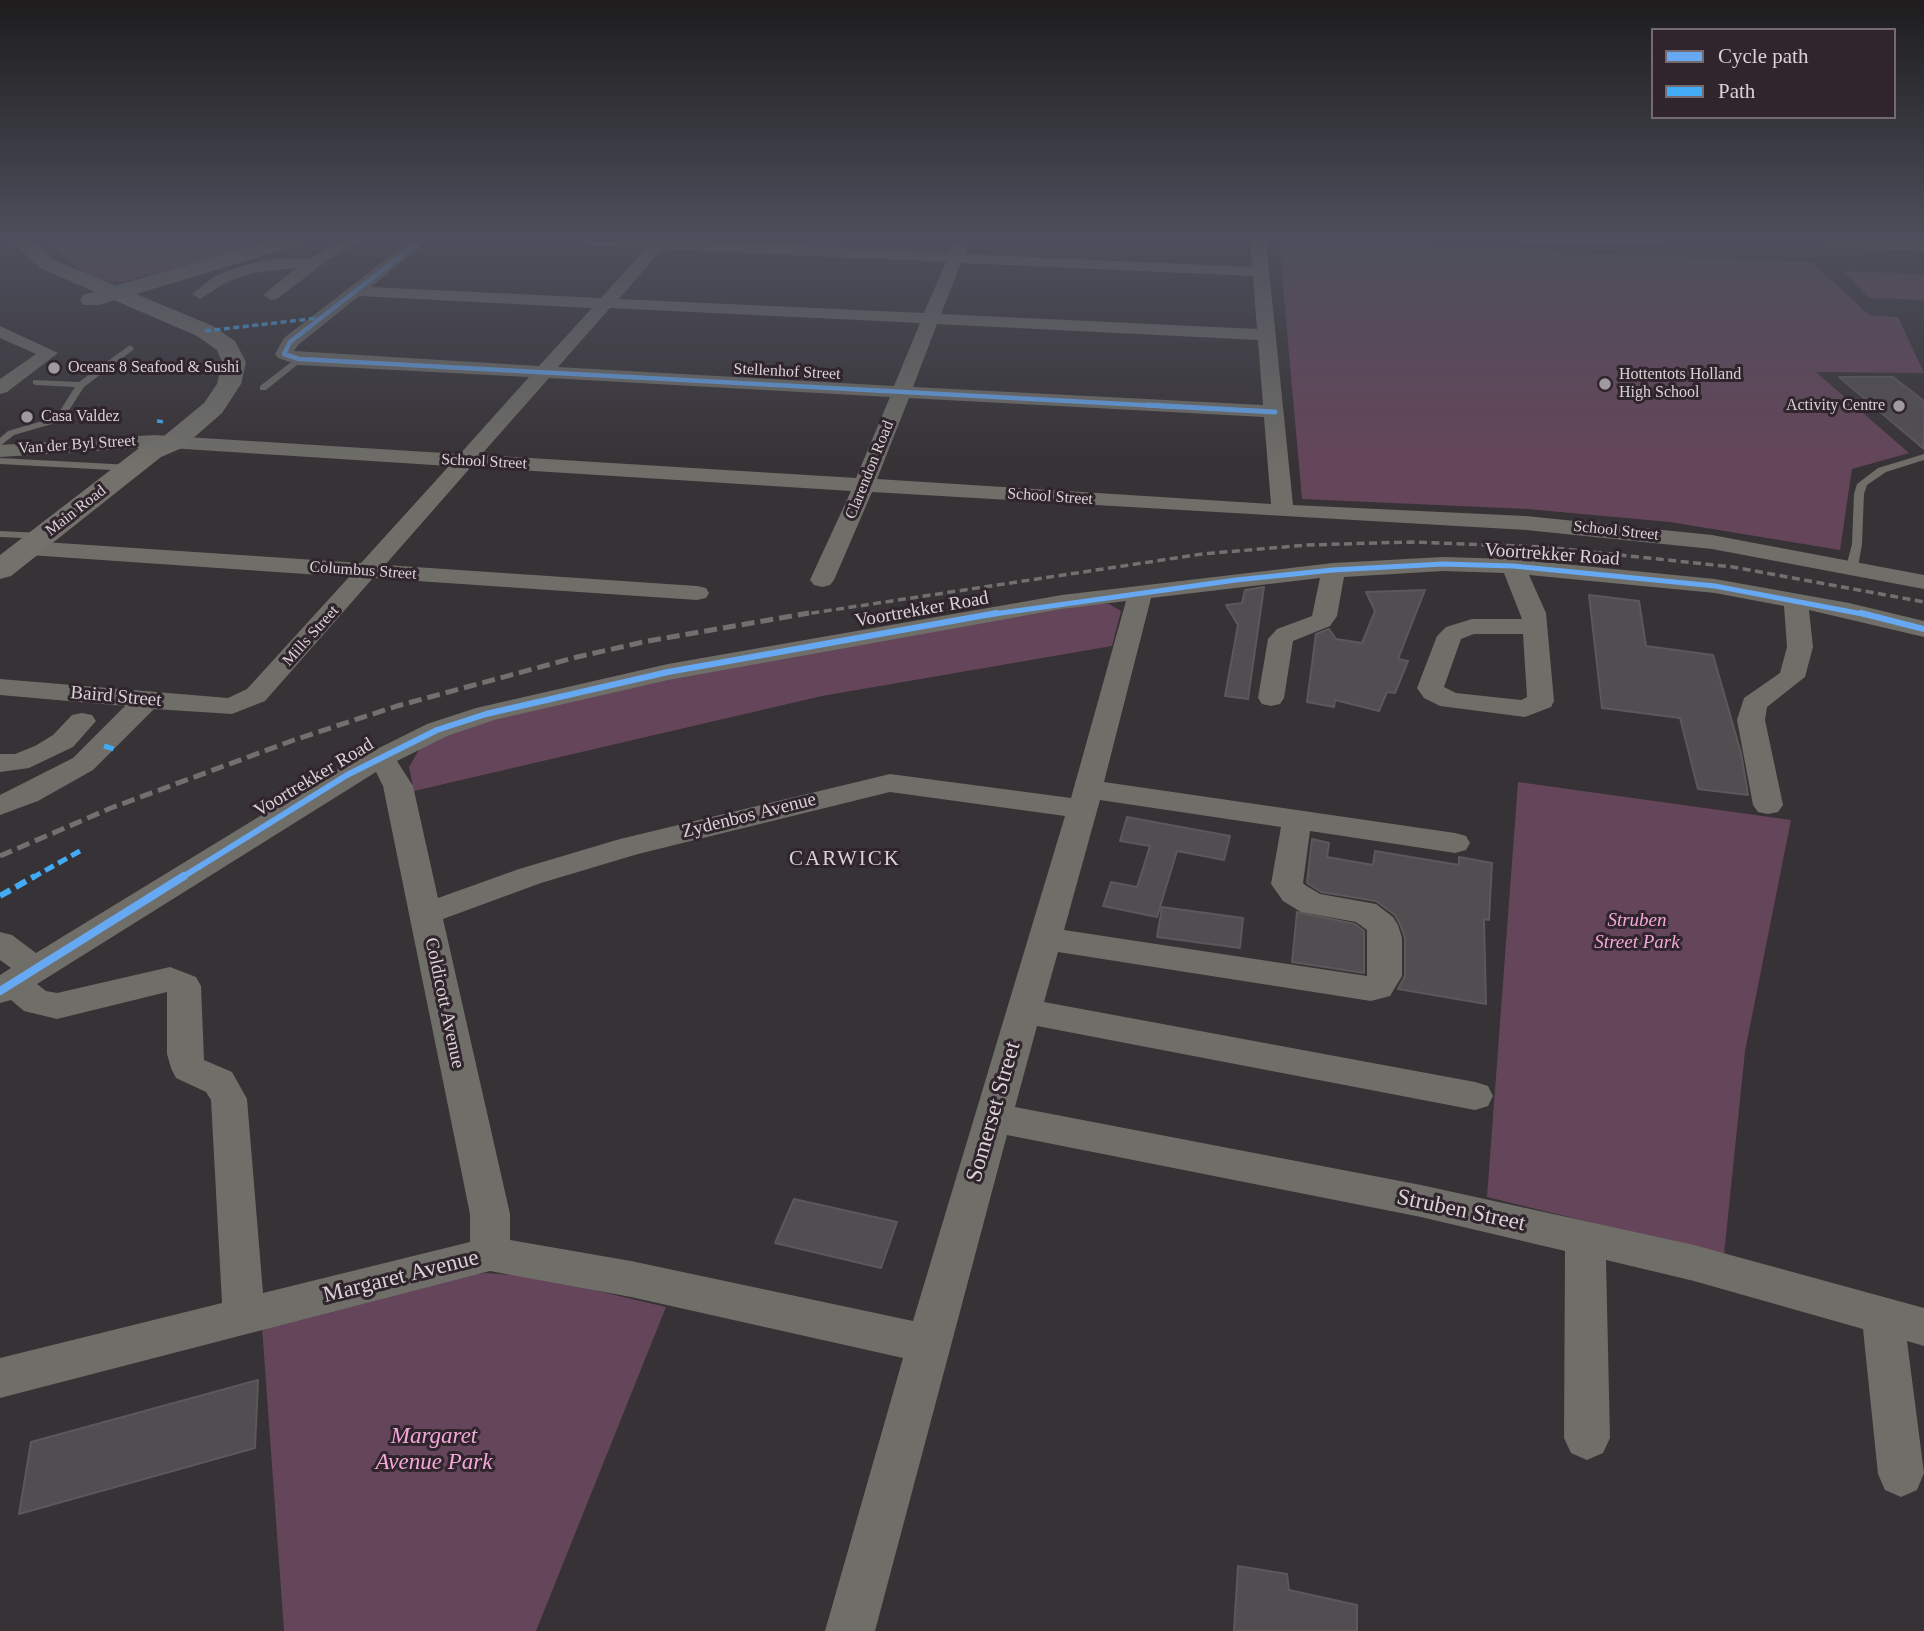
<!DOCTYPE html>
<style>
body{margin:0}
#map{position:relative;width:1924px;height:1631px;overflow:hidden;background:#373235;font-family:"Times New Roman",serif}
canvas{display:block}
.legend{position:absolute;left:1651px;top:28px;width:245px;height:91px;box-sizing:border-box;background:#30252c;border:2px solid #746a70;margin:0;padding:9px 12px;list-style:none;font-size:21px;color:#d9d2d6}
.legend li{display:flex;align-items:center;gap:14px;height:35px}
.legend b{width:35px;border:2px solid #746a70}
</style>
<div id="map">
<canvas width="1924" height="1631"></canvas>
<ul class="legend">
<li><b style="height:9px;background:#66a8f1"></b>Cycle path</li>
<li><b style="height:9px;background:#42abf6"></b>Path</li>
</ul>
</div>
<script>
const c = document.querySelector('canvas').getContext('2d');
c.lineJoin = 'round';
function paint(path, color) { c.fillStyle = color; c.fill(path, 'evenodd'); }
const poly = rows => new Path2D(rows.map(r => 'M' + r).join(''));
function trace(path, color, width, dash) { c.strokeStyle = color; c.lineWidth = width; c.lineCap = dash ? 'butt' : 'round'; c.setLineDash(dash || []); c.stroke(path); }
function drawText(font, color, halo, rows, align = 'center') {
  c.font = font + ' "Times New Roman",serif'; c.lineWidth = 6; c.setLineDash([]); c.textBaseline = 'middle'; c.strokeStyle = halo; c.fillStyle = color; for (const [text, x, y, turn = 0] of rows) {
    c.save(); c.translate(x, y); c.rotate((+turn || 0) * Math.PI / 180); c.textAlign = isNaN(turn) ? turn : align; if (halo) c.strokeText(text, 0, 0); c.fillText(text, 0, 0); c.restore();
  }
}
paint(poly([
 [45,241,275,241,122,282,100,280,82,272],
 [1279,241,1812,262,1869,315,1898,317,1924,373,1816,372,1909,453,1852,469,1840,550,1670,522,1527,509,1302,499],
 [1843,271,1924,274,1924,300,1869,298],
 [1096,603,1109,604,1121,611,1112,646,822,696,414,791,409,767,420,748,429,742,495,717,668,678],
 [1518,782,1791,820,1745,1051,1724,1255,1487,1197],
 [486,1273,538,1277,666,1307,536,1631,284,1631,262,1327,460,1276]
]), '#654559');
const building = poly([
 [1839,377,1893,377,1924,401,1924,449,1839,377],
 [1264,587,1248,699,1225,696,1238,625,1226,605,1242,603,1245,590,1264,587],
 [1425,590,1398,659,1408,661,1395,693,1387,692,1379,711,1335,700,1334,707,1307,702,1316,634,1329,629,1336,639,1362,643,1375,611,1366,592,1425,590],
 [1589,595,1639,601,1646,646,1713,655,1741,753,1748,795,1698,789,1680,718,1602,708,1589,595],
 [1127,817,1230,836,1224,860,1177,851,1157,917,1103,906,1111,882,1137,887,1150,846,1120,841,1127,817],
 [1312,839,1329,843,1327,857,1373,865,1375,851,1459,865,1459,857,1492,863,1489,920,1484,919,1486,1004,1398,989,1405,976,1405,938,1400,924,1395,915,1376,901,1321,892,1307,883,1312,839],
 [1162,907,1243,918,1240,948,1157,937,1162,907],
 [1297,912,1355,924,1364,931,1364,973,1292,962,1297,912],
 [794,1199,897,1222,881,1268,775,1243,794,1199],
 [258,1380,255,1448,19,1514,31,1442,258,1380],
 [1238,1566,1287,1574,1289,1590,1357,1605,1357,1631,1234,1631,1238,1566]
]);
paint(building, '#524d50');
trace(building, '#5c575a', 2);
paint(poly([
 [130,345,134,348,133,350,84,387,62,421,14,435,0,446,0,438,8,431,56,417,75,387,36,385,33,384,33,380,79,382,130,345],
 [299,356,303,359,302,361,266,390,260,390,260,386,299,356],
 [1924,454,1924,460,1886,472,1867,485,1864,494,1862,544,1858,567,1856,569,1848,569,1846,567,1852,544,1854,494,1857,484,1878,468,1924,454],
 [0,458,131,465,136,468,131,471,0,464,0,458],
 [0,531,42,533,47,536,42,539,0,537,0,531]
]), '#6f6e68');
paint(poly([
 [342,241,362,241,329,259,277,299,271,300,263,295,296,268,252,273,227,282,200,299,192,294,215,276,241,266,270,259,310,258,342,241],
 [410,241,427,241,371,287,601,298,646,248,590,246,583,241,700,241,949,253,954,241,970,241,965,254,1252,267,1250,241,1266,241,1293,505,1526,516,1712,535,1924,575,1924,589,1712,549,1526,530,872,492,834,580,830,585,822,587,814,585,810,580,851,491,471,467,385,565,697,586,706,588,709,593,706,598,697,600,373,578,265,701,232,714,154,709,93,770,38,801,0,815,0,795,73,758,125,706,0,695,0,679,228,698,247,689,349,577,29,555,21,553,17,548,21,543,29,541,361,563,449,466,154,447,0,457,0,445,154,435,460,454,529,377,299,365,278,358,275,354,284,338,410,241],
 [662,249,946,262,924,313,619,299,662,249],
 [961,263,1253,276,1257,329,941,314,961,263],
 [359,296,592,308,539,366,294,351,298,345,359,296],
 [610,308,920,323,894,386,558,367,610,308],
 [937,324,1258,340,1263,405,913,387,937,324],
 [549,378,890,397,856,478,481,455,549,378],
 [909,398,1264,417,1271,504,877,479,909,398],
 [0,326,58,353,7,392,0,394,0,379,36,354,0,338,0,326],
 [1443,557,1513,559,1715,579,1849,603,1924,621,1924,637,1809,610,1813,647,1805,677,1767,707,1765,720,1783,805,1778,812,1768,814,1758,812,1753,805,1737,720,1744,698,1780,673,1787,647,1784,606,1715,593,1529,575,1546,613,1554,701,1551,707,1525,717,1440,706,1424,698,1417,688,1437,636,1446,627,1472,619,1522,619,1504,573,1443,571,1344,577,1337,616,1330,626,1293,641,1284,698,1280,704,1271,706,1262,704,1258,698,1268,639,1277,629,1312,616,1320,578,1151,598,1104,782,1455,833,1466,836,1470,843,1466,850,1455,853,1310,831,1303,883,1305,885,1320,894,1376,904,1393,917,1398,925,1402,938,1402,976,1390,996,1371,1001,1058,952,1044,1002,1475,1082,1488,1086,1493,1096,1488,1106,1475,1110,1037,1026,1015,1107,1421,1185,1585,1221,1694,1245,1924,1308,1924,1346,1907,1341,1924,1473,1917,1490,1901,1497,1885,1490,1878,1474,1863,1329,1694,1281,1606,1260,1610,1438,1603,1453,1587,1460,1571,1453,1564,1438,1565,1251,1421,1217,1007,1135,875,1631,825,1631,903,1358,631,1297,490,1271,0,1398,0,1358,222,1303,211,1100,206,1092,176,1078,171,1068,167,1054,167,992,57,1019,24,1011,11,1000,0,1003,0,975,11,968,0,960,0,932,12,935,36,953,337,769,427,724,476,708,668,664,1062,595,1333,563,1443,557],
 [1126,601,1071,798,890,774,620,839,519,869,438,898,413,786,397,761,447,736,494,720,668,680,1062,609,1126,601],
 [1474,634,1523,634,1527,697,1521,700,1456,693,1444,687,1461,639,1474,634],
 [376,772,383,786,470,1214,470,1242,263,1293,247,1099,232,1072,204,1060,201,986,196,977,170,967,57,993,46,991,37,984,376,772],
 [890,792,1065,816,913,1321,631,1261,510,1240,510,1214,443,919,541,883,638,854,890,792],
 [1100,800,1281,827,1271,884,1283,901,1301,912,1356,922,1367,930,1367,976,1064,930,1100,800],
 [82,713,92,715,96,721,73,747,29,768,0,772,0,754,15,754,35,746,53,735,72,715,82,713]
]), '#6f6e68');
paint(poly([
 [11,241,33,241,54,260,213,326,235,341,246,362,241,384,222,413,182,448,161,457,11,576,0,579,0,555,143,445,164,436,204,403,217,384,222,362,217,350,197,336,40,268,11,241]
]), '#72716b');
paint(poly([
 [270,241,303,241,300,245,99,305,83,305,80,300,83,295,270,241],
 [1822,241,1924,241,1924,251,1832,247,1822,241]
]), '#6e6e67');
trace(poly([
 [799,615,1202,554,1307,545,1411,542,1545,547,1733,567,1924,602]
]), '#72706e', 3.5, [8, 4.5]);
trace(poly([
 [0,856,111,808,294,740,397,706,577,657,648,641,809,613]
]), '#72706e', 5, [13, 6]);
trace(poly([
 [1523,241,1665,241],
 [205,331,318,318],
 [157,421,166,422]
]), '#42abf6', 3.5, [6, 3.5]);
trace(poly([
 [104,746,114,749],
 [32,878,80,851]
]), '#42abf6', 5, [10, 5]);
trace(poly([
 [0,896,35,876]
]), '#42abf6', 6, [12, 6]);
trace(poly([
 [420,241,290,342,284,354,299,359,1179,407]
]), '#66a8f1', 4.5);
trace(poly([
 [1147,405,1275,412],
 [987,615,1236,580,1333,570,1443,564,1513,566,1715,586,1868,615]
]), '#66a8f1', 5);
trace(poly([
 [1861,613,1924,629],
 [181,878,347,775,437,730,486,714,668,672,997,613]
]), '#66a8f1', 6);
trace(poly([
 [0,991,184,876]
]), '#66a8f1', 8);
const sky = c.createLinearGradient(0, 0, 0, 470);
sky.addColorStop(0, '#1e1c1d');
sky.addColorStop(0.51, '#4d4f5c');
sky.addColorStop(1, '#4d4f5c00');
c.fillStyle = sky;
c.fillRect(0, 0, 1924, 470);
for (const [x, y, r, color] of [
 [54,368,7,"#a09a9e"],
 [1605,384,7,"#a09a9e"],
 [1899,406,7,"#a09a9e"],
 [27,417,7,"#a09a9e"]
]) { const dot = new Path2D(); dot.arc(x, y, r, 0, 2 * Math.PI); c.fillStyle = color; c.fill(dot); trace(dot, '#30252c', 2.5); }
drawText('16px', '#d9d2d6', '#30252c', [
 ["Oceans 8 Seafood & Sushi",68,368],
 ["Hottentots Holland",1619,375],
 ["High School",1619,393],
 ["Activity Centre",1885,406,"right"],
 ["Casa Valdez",41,417]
], 'left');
drawText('16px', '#d9d2d6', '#30252c', [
 ["Stellenhof Street",787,372,3],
 ["Van der Byl Street",77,445,-4],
 ["School Street",484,462,3],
 ["Clarendon Road",870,470,-68],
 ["School Street",1050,497,4],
 ["Main Road",76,511,-38],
 ["School Street",1616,531,6],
 ["Columbus Street",363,571,4],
 ["Mills Street",311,636,-48]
]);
drawText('19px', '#d9d2d6', '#30252c', [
 ["Voortrekker Road",1552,555,4],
 ["Voortrekker Road",922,610,-10],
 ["Baird Street",116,697,5],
 ["Voortrekker Road",314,778,-31],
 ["Zydenbos Avenue",749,816,-14],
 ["Coldicott Avenue",444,1003,78]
]);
drawText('italic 19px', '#f4a8d9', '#30252c', [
 ["Struben",1637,921],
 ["Street Park",1637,943]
]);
c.letterSpacing = '2px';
drawText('21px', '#d9d2d6', '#30252c', [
 ["CARWICK",845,859]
]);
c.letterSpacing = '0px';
drawText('23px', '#d9d2d6', '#30252c', [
 ["Somerset Street",994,1112,-74],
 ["Struben Street",1461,1211,12],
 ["Margaret Avenue",401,1277,-14]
]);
drawText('italic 23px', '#f4a8d9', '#30252c', [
 ["Margaret",434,1437],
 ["Avenue Park",434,1463]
]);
</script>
